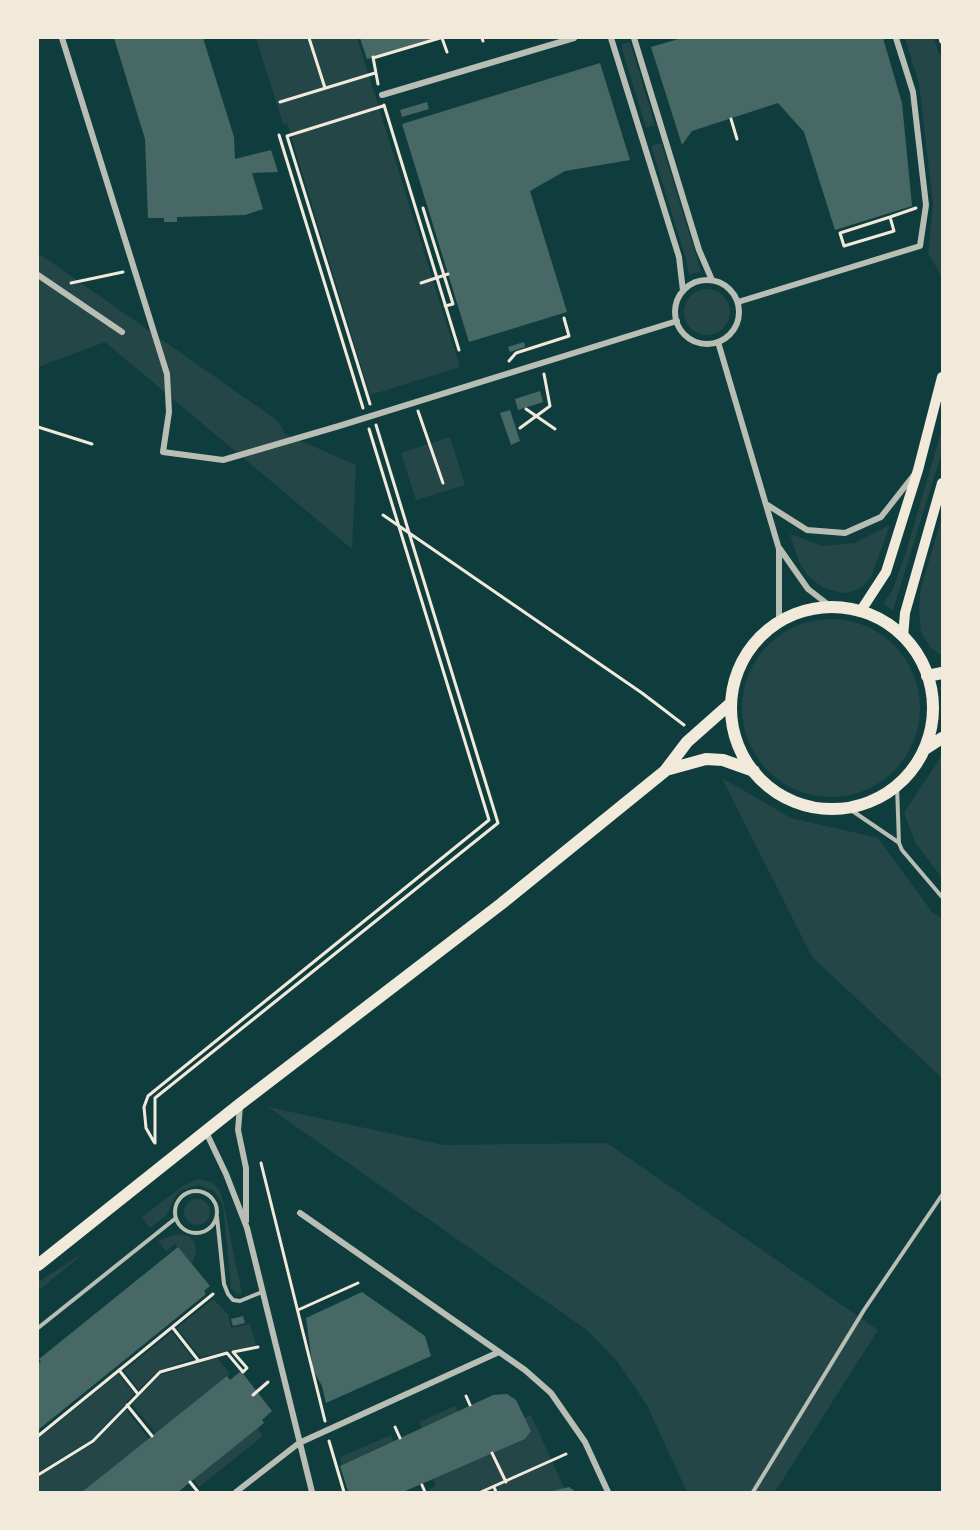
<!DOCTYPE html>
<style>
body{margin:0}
#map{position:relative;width:980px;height:1530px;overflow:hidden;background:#0f3d3e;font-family:"Fira Sans Condensed",sans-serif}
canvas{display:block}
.frame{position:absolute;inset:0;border:39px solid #f1e9da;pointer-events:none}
</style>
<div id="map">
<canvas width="980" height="1530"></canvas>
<div class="frame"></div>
</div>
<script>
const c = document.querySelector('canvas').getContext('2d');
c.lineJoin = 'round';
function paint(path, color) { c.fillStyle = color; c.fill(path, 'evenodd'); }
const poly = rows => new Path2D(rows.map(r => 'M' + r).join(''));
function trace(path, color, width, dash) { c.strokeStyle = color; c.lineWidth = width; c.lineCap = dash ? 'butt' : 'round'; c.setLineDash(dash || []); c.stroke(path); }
paint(poly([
 [256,38,357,38,460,367,370,395,287,123,283,124],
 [905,38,934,38,939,54,942,55,942,277,928,253,933,204,919,84],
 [630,42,655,125,646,128,623,52,622,44],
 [661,143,701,271,689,275,686,259,651,146],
 [38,253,278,421,285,434,356,465,352,549,105,342,38,367],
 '684 312a23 23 0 1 1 46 0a23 23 0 1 1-46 0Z',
 [942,429,942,452,893,610,883,604,892,591,906,552],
 [450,437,465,485,416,500,401,453],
 [942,518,942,656,930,647,921,632,919,608,921,587],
 [890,525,871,577,862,587,851,592,841,593,822,587,808,576,799,562,790,534,823,546,855,543],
 '742 708a89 89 0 1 1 178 0a89 89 0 1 1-178 0Z',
 [942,755,942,878,915,842,904,813],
 [722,778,791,818,878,838,932,912,942,918,942,1078,812,957],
 [268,1107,444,1145,607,1143,878,1330,775,1492,687,1492,647,1405,617,1361,587,1330],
 [198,1179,211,1182,219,1189,223,1200,242,1294,237,1294,231,1288,223,1205,214,1191,198,1185,182,1190,176,1195,167,1215,150,1228,142,1217,183,1186],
 '184 1212a13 13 0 1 1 26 0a13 13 0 1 1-26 0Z',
 [176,1234,189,1236,194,1241,196,1251,192,1264,175,1244,166,1251,158,1241],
 [85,1252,38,1291,38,1282],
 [213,1299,228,1314,231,1328,250,1324,256,1345,200,1357,177,1328],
 [172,1332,193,1359,157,1371,139,1390,124,1371],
 [217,1358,230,1374,156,1433,132,1404,160,1375],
 [118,1374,134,1394,92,1439,38,1472,38,1439],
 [455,1406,458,1413,422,1428,419,1422],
 [126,1410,149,1439,82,1492,38,1492,38,1477,94,1443],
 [531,1415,564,1488,552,1492,431,1492,429,1489,436,1486,433,1479,477,1458,490,1454,495,1464,499,1463,494,1452,525,1439,531,1431,524,1418],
 [257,1428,263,1436,199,1487,194,1479],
 [391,1435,393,1441,342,1465,340,1457]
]), '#244646');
paint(poly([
 [114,38,203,38,234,137,235,159,271,150,278,172,252,173,263,209,245,215,177,217,177,222,164,222,164,218,148,218,145,139],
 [360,38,435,38,367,59],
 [682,38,883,38,902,103,912,206,835,230,804,132,778,103,692,131,682,145,651,47],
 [600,63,630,160,565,171,530,191,567,312,469,342,402,124],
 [427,102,429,109,402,117,400,110],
 [524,342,525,347,510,352,508,347],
 [540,391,543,402,518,410,515,399],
 [510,410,520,441,511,445,500,413],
 [178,1247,210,1286,204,1291,206,1294,38,1430,38,1364,41,1362,39,1359],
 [362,1292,425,1336,431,1356,326,1403,322,1386,313,1370,306,1318],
 [243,1316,245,1323,233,1326,231,1319],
 [241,1371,272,1411,262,1420,264,1423,178,1492,82,1492,227,1376,230,1380],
 [507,1394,516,1400,531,1431,525,1439,403,1492,349,1492,347,1488,340,1466,493,1395],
 [569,1487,576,1492,552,1492,556,1490]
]), '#486865');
trace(poly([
 [309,38,325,88],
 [442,38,447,52],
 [482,38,483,41],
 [940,38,941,42],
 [373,57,378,84],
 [373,58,440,38],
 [280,102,375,73],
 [384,105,459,350],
 [731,119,737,139],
 [279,135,363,408],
 [423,208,453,304,445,306],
 [890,217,894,231,844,246,840,233,890,217,916,208],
 [71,283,123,272],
 [421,283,448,274],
 [509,361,516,353,569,336,564,318],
 [370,404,287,136,383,106],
 [526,409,555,429],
 [418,411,443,483],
 [38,427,92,444],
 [520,428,550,406,544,374],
 [383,515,642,693,684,725],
 [154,1142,146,1128,144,1107,148,1096,489,820,369,429],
 [155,1143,155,1098,498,823,376,425],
 [261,1163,325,1421],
 [298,1310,358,1283],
 [173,1328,198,1360],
 [119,1370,138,1394],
 [253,1395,268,1382],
 [466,1396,470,1405],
 [127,1405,152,1436],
 [395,1427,400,1438],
 [38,1436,213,1294],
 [329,1441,344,1492],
 [492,1453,506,1482],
 [38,1475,93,1441,160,1372,227,1353,243,1372,247,1368,233,1352,258,1347],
 [190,1482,198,1492],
 [422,1485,425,1492],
 [494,1487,496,1492],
 [481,1492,566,1454]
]), '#f1e9da', 3);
trace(poly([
 [897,786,899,843,902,850,942,897],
 [848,808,898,842],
 '175 1212a21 21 0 1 1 42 0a21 21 0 1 1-42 0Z',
 [217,1217,224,1284,228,1294,233,1300,240,1301,262,1292],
 [38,1328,176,1218],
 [753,1492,864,1310,942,1195]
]), '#b8beb3', 4);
trace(poly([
 [62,38,167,374,169,412,163,452,223,460,339,426,677,321],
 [611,38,679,257,683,291],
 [634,38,699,250,712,280],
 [382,95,574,38],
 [38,275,122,332],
 '675 312a32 32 0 1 1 64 0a32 32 0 1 1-64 0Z',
 [738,302,920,246,926,205,913,92,896,38],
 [718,342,779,549,779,620],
 [766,504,807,530,845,533,881,517,914,475],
 [780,549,808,589,830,606],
 [240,1106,238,1130,246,1168,246,1221],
 [206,1132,226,1174,247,1228,312,1492],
 [300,1213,525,1370,551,1393,585,1442,608,1492],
 [236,1492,299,1443,499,1352]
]), '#b8beb3', 6);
trace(poly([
 [860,612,886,572,918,470,942,377],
 [903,637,905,613,942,483]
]), '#f1e9da', 10);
trace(poly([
 '731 708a101 101 0 1 1 202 0a101 101 0 1 1-202 0Z',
 [927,676,942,673],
 [925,749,942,738],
 [666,770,706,759,723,760,754,771],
 [38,1265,240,1104,501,904,665,771,687,742,731,703]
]), '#f1e9da', 12);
</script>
